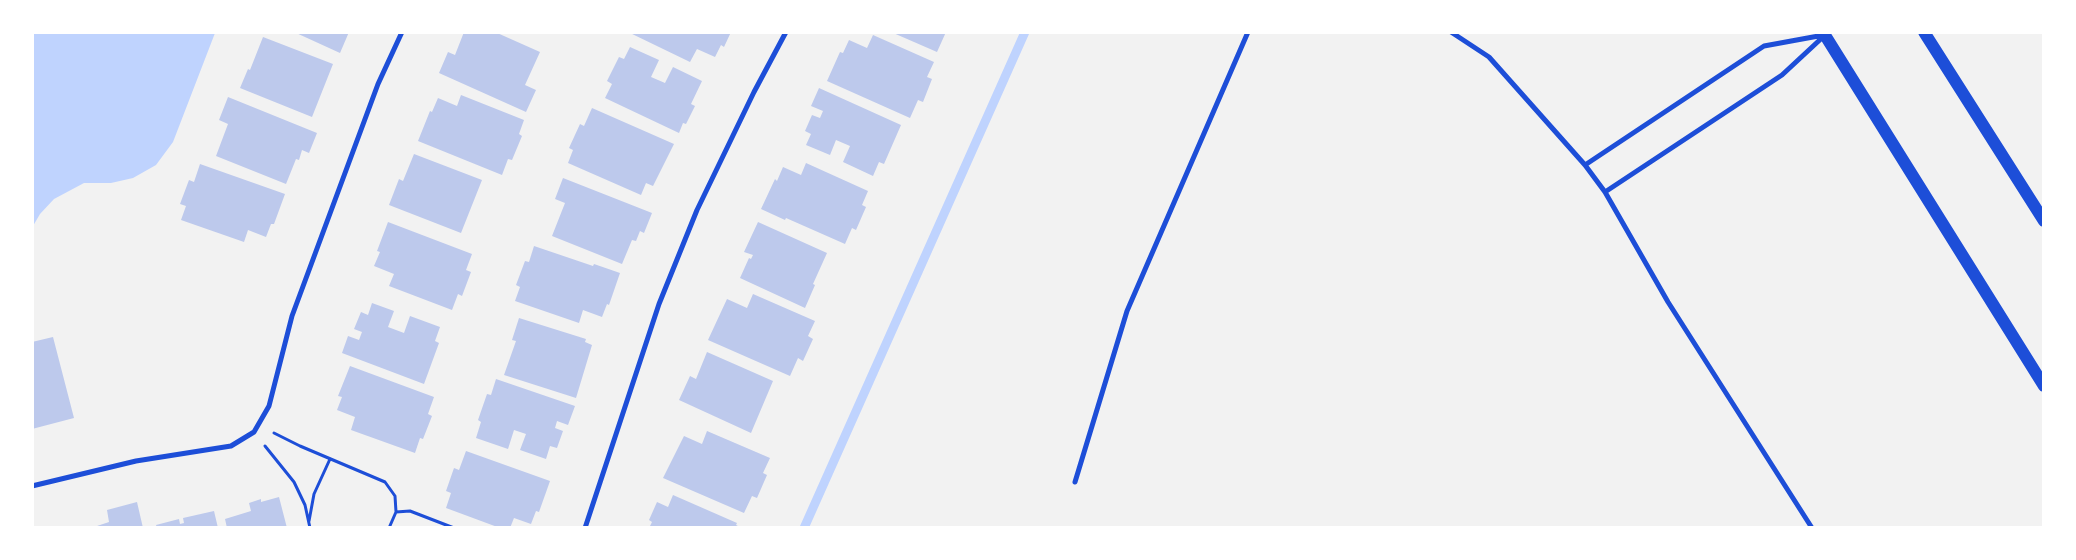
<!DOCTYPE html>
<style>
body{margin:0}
#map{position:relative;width:2076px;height:560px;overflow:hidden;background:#f2f2f2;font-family:Arial,sans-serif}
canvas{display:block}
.frame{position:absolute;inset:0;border:34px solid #fff;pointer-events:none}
</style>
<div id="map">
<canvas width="2076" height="560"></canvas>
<div class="frame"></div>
</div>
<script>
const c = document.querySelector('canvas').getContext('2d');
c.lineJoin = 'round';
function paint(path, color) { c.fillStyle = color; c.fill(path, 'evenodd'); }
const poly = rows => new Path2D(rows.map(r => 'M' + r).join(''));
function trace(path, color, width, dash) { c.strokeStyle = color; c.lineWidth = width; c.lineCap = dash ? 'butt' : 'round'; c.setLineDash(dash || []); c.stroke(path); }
paint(poly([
 [33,32,215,33,173,142,156,165,133,178,111,183,84,183,54,199,40,214,33,226]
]), '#bfd3fe');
trace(poly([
 [804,528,1025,32]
]), '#bfd3fe', 9);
paint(poly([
 [294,32,349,32,340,53],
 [464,32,495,32,540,52,525,85,536,90,526,112,439,73,448,52,455,55],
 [628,32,731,32,724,47,721,45,715,57,697,49,690,62],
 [891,32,946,32,937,52],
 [873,35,934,62,927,77,932,79,923,102,918,100,910,118,827,81,840,52,843,53,849,40,867,48],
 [263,37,333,64,312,117,240,88,248,69,250,70],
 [630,47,659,60,651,77,665,83,673,67,702,81,691,104,695,106,686,124,683,123,679,133,605,98,612,84,607,81,619,57,624,59],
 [819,88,901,125,884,164,879,162,873,176,843,162,850,146,836,140,830,155,806,145,811,134,805,131,812,115,820,118,823,111,811,106],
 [461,95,524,120,519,134,522,136,512,160,508,159,502,175,418,141,430,111,432,112,438,98,457,106],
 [228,97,317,133,309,153,302,150,299,160,296,159,286,184,216,156,228,124,219,120],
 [592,108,674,144,653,186,646,183,641,195,568,163,573,150,569,148,580,124,584,126],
 [414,154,482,180,461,233,389,205,399,179,403,181],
 [806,163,868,191,862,205,866,207,856,230,852,228,845,244,786,218,785,220,761,209,775,179,777,181,783,167,801,175],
 [200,164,285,194,274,224,271,224,266,237,248,230,244,242,181,220,186,206,180,204,189,180,194,182],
 [563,178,652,213,644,233,640,231,636,241,632,240,622,264,552,236,565,203,555,199],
 [388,222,472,254,466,270,471,272,462,296,458,294,452,310,389,286,394,274,374,266,380,252,377,251],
 [758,222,827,253,813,284,815,285,805,308,740,278,749,258,751,259,753,255,744,252],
 [534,246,593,266,594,264,620,273,609,305,607,304,602,317,583,310,579,323,515,301,520,287,516,285,525,261,529,262],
 [753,294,815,321,808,336,813,339,803,361,798,358,790,376,708,340,727,299,747,308],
 [372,303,394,311,388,327,404,333,410,316,440,327,435,341,439,343,424,384,342,353,348,336,359,340,362,332,354,329,361,312,368,315],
 [519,318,586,339,585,342,592,345,576,398,504,375,516,341,512,340],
 [53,337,74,418,32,429,32,342],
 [707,352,773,381,751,433,679,400,690,376,696,379],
 [350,366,434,397,428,414,432,416,423,439,420,438,415,453,351,430,355,417,337,410,342,397,338,396],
 [496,379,575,406,568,425,557,421,555,428,563,431,557,448,550,446,546,459,520,450,526,434,514,430,508,449,476,438,481,422,478,420,487,394,491,395],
 [707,431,770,458,763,473,767,475,757,498,752,496,744,513,663,478,684,436,702,444],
 [466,451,550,481,539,512,536,511,531,524,514,518,510,528,500,528,446,508,451,493,446,491,454,468,459,470],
 [673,495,737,523,736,525,742,528,649,528,652,522,649,520,657,502,668,507],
 [279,497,287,528,227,528,225,519,251,511,249,503,261,499,261,502],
 [137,502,143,528,91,528,109,522,107,510],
 [214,511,218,528,157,528,156,525,179,519,180,524,184,523,183,518]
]), '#bdc9ec');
trace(poly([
 [274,433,300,446,385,482,395,496,396,512,389,528],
 [265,446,294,482,305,505,310,528],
 [396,512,410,511,454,528],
 [309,521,314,494,330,459]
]), '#1d4ed8', 3);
trace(poly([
 [1451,32,1489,57,1585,165,1605,192,1668,302,1812,528],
 [1585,165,1764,46,1824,35],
 [1605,192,1782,75,1824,36],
 [1075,482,1127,311,1248,32],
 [32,486,136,461,231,446,254,432,269,406,292,316,378,84,402,32],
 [585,528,659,304,697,210,754,92,786,32]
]), '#1d4ed8', 5);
trace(poly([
 [1823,32,2044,386],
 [1924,32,2044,221]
]), '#1d4ed8', 12);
</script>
